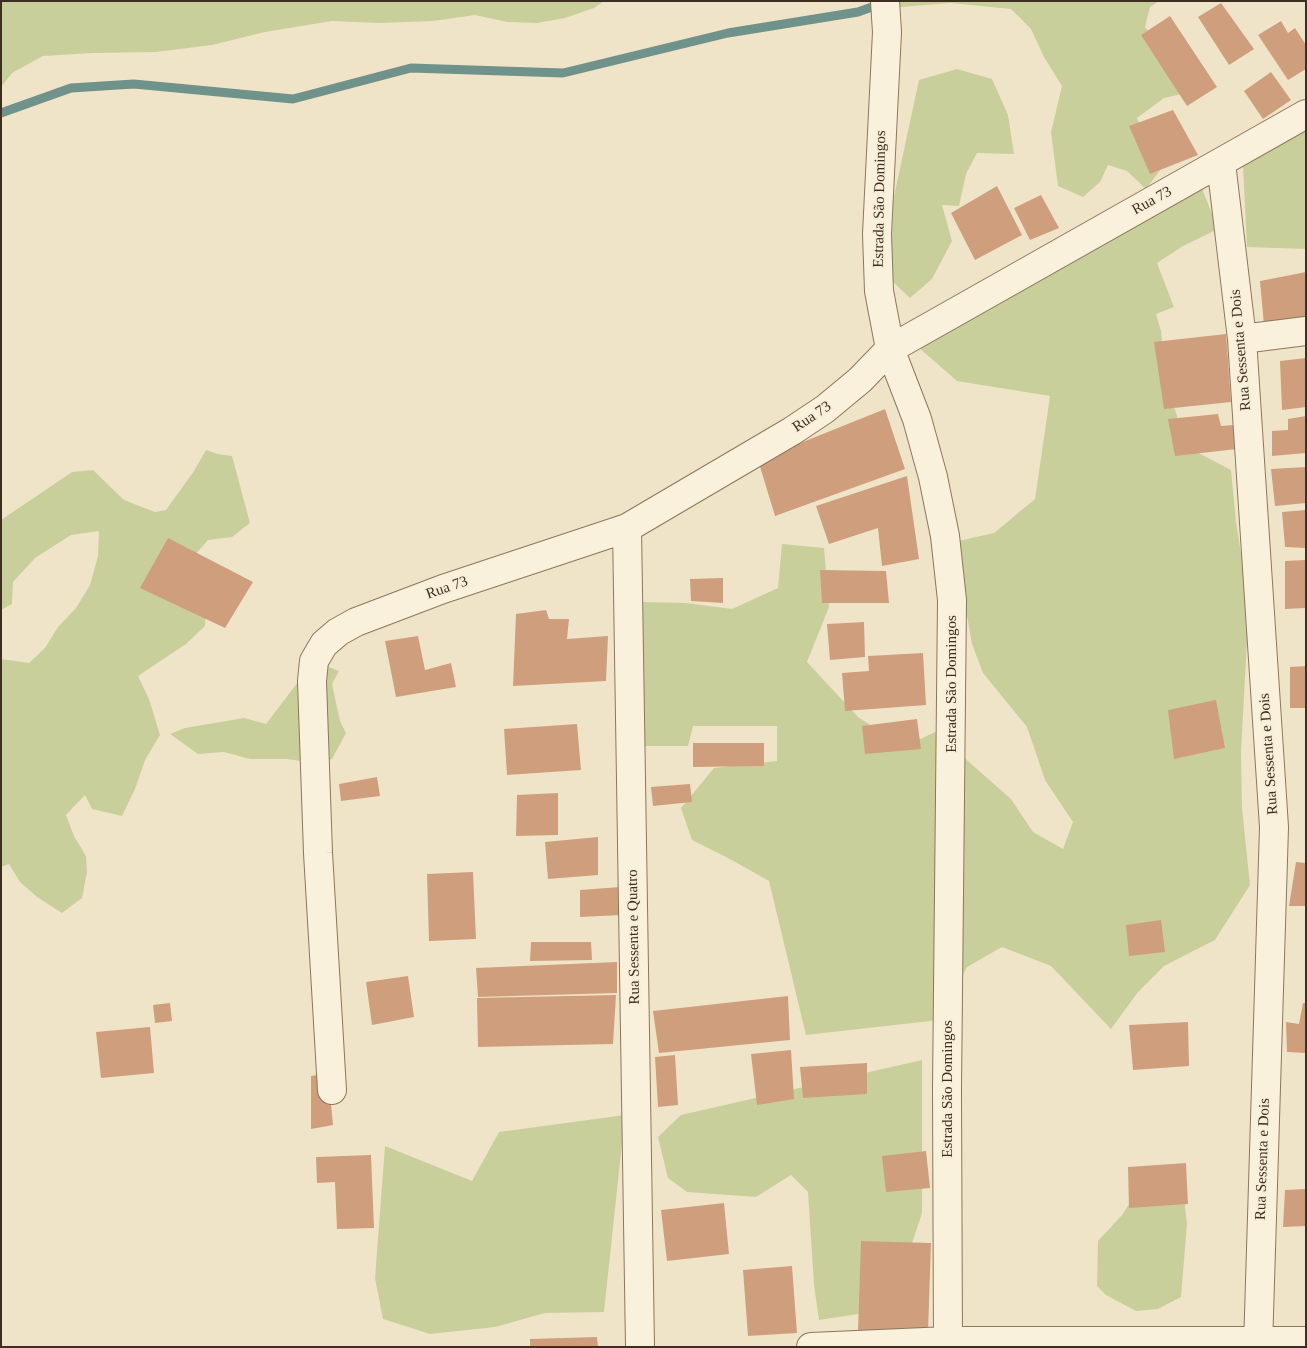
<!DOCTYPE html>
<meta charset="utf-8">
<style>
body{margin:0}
#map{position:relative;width:1307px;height:1348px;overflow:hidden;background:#f0e4c8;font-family:Georgia,serif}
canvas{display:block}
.frame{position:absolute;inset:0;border:2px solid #3d2e20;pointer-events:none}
</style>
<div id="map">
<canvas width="1307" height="1348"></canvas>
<div class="frame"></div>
</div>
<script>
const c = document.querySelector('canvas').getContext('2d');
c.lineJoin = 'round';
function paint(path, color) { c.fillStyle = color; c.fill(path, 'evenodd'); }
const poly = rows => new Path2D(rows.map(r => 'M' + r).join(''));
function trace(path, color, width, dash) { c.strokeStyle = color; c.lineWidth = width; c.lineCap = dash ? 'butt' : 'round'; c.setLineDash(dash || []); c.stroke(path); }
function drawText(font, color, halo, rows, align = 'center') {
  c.font = font + ' Georgia,serif'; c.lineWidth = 4; c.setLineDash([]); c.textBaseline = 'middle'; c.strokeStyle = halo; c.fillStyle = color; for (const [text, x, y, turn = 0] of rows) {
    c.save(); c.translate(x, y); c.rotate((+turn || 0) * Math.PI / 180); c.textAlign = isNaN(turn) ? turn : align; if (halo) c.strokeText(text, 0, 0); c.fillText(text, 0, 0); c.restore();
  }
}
paint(poly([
 [1,1,604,1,594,8,565,18,537,23,507,22,475,15,433,21,379,23,332,21,265,32,212,45,156,52,92,53,43,56,12,73,1,87],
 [900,1,1159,1,1150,7,1145,27,1195,91,1164,98,1137,118,1161,169,1146,189,1127,171,1108,165,1100,182,1083,197,1058,186,1051,132,1062,86,1044,57,1031,29,1011,9,951,3,900,7],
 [957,69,992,79,1008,115,1014,154,977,153,966,174,959,206,942,205,952,241,932,279,910,298,891,280,893,201,919,80],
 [1306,131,1306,249,1247,247,1243,166],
 [1201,186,1218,229,1183,246,1157,263,1174,307,1156,314,1161,331,1167,385,1187,447,1231,470,1236,522,1249,603,1241,752,1242,808,1250,885,1215,940,1164,966,1138,992,1111,1029,1051,966,1002,947,967,967,939,1020,806,1035,769,881,730,859,692,840,681,808,714,768,777,761,777,726,693,726,688,746,644,746,635,639,643,602,686,603,732,609,778,588,782,544,824,548,829,607,807,662,858,717,904,747,935,732,1011,799,1033,832,1063,849,1073,822,1045,780,1027,727,983,673,972,644,954,542,994,533,1035,499,1050,396,957,381,918,347],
 [206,450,218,454,232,456,250,523,232,537,208,540,186,565,206,599,205,626,186,644,138,676,149,699,160,735,145,760,135,789,122,816,92,809,85,795,66,815,74,836,86,856,87,872,82,898,62,913,37,897,20,882,9,864,1,867,1,659,29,663,45,648,58,627,76,608,90,585,98,556,99,531,71,535,35,558,13,582,12,604,1,610,1,520,72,472,93,470,124,500,155,512,166,510,194,471],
 [314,661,339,671,332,684,340,721,346,733,332,759,315,763,287,759,250,759,224,752,198,754,170,734,185,728,244,718,266,724],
 [922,1060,922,1213,890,1309,819,1320,814,1285,808,1192,791,1175,756,1197,687,1192,668,1178,658,1137,681,1115],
 [625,1115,604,1312,545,1313,495,1327,430,1334,383,1319,375,1278,385,1146,472,1181,499,1132],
 [1140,1187,1184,1198,1187,1224,1181,1297,1158,1309,1136,1311,1106,1295,1097,1286,1098,1241,1122,1215]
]), '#c9cf9b');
trace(poly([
 [1,113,71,88,134,84,293,99,411,68,563,73,728,33,858,12,883,3]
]), '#6f938a', 9);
paint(poly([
 [1221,3,1254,49,1229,65,1198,17],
 [1170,16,1217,87,1187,106,1141,35],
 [1281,21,1288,33,1295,28,1306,45,1306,69,1288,80,1258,35],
 [1271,72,1291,100,1263,119,1244,91],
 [1173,110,1198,155,1150,174,1129,126],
 [997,186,1022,235,975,260,951,213],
 [1041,195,1059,228,1030,240,1014,208],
 [1306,272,1306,318,1264,325,1260,281],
 [1226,334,1231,402,1164,409,1154,342],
 [1306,358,1306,407,1282,410,1280,361],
 [885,409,905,469,775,516,758,460],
 [1218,414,1221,426,1234,425,1237,449,1175,456,1168,419],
 [1306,416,1306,453,1272,456,1272,431,1288,430,1288,419],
 [1306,467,1306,503,1275,506,1271,469],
 [907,476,919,559,882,566,878,528,829,544,816,506],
 [1306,510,1306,548,1285,547,1282,512],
 [168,538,253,582,225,628,140,588],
 [1306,560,1306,608,1285,609,1285,561],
 [820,570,886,571,889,603,822,603],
 [723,578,723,603,691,601,690,579],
 [546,610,549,619,569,619,567,639,608,636,606,681,513,686,516,614],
 [864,622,865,657,830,660,827,624],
 [418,636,425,670,451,663,456,687,396,697,385,641],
 [923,653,926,705,845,711,842,673,869,671,868,656],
 [1306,666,1306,708,1290,708,1290,667],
 [1216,700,1225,748,1174,759,1168,710],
 [917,719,921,749,865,754,862,726],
 [577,724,581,770,507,775,504,729],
 [693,743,764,743,764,766,693,767],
 [377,777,380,796,341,801,339,784],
 [690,784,692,802,653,806,651,787],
 [558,793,558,835,516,836,517,795],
 [598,837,598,875,548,879,545,842],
 [1296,862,1306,863,1306,906,1289,906],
 [473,872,476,939,429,941,427,874],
 [620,887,622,915,580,917,580,890],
 [1161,920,1165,952,1129,956,1126,925],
 [531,942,591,942,592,960,530,961],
 [617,962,617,993,478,997,476,968],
 [408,976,414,1017,372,1025,366,982],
 [616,995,613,1044,478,1047,477,998],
 [788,996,790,1040,659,1053,653,1011],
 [170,1003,172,1021,155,1023,153,1005],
 [1303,1003,1306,1003,1306,1053,1287,1052,1286,1022,1299,1024],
 [1188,1022,1189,1066,1133,1070,1129,1025],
 [150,1027,154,1073,101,1078,96,1032],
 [791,1050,794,1099,757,1105,751,1054],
 [675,1055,678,1105,658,1107,655,1057],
 [867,1063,867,1094,803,1098,800,1067],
 [328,1073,333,1125,311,1129,311,1076],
 [926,1151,930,1188,886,1192,882,1156],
 [371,1155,374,1228,337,1229,335,1182,317,1183,316,1157],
 [1186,1163,1188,1204,1129,1208,1128,1167],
 [1306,1189,1306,1226,1283,1227,1285,1190],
 [724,1203,729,1254,667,1261,661,1210],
 [861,1241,931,1243,928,1333,858,1331],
 [792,1266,797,1333,748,1336,743,1270],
 [597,1337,598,1347,530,1347,530,1339]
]), '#cf9f7d');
const minor = poly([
 [885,1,887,32,877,234,879,291,890,349,917,419,933,477,945,536,952,600,947,1089,948,1347],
 [1221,163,1242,339,1274,827,1258,1347],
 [1242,339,1306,331],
 [627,528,640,1347],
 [332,1090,318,853,312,681,314,661,324,644,338,632,356,622,443,589,627,528,792,431,825,409,860,380,890,349,1306,114],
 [811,1347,948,1341,1306,1341]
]);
trace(minor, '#8d765c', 30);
trace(minor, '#faf1dc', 28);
drawText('15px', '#3d2e20', '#f7eed8', [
 ["Estrada São Domingos",880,199,-89],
 ["Rua 73",1152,201,-29],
 ["Rua Sessenta e Dois",1241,350,-95],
 ["Rua 73",812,417,-34],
 ["Rua 73",447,588,-19],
 ["Estrada São Domingos",952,684,-90],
 ["Rua Sessenta e Dois",1269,754,-94],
 ["Rua Sessenta e Quatro",634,937,-91],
 ["Estrada São Domingos",948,1089,-90],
 ["Rua Sessenta e Dois",1263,1159,-88]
]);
</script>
